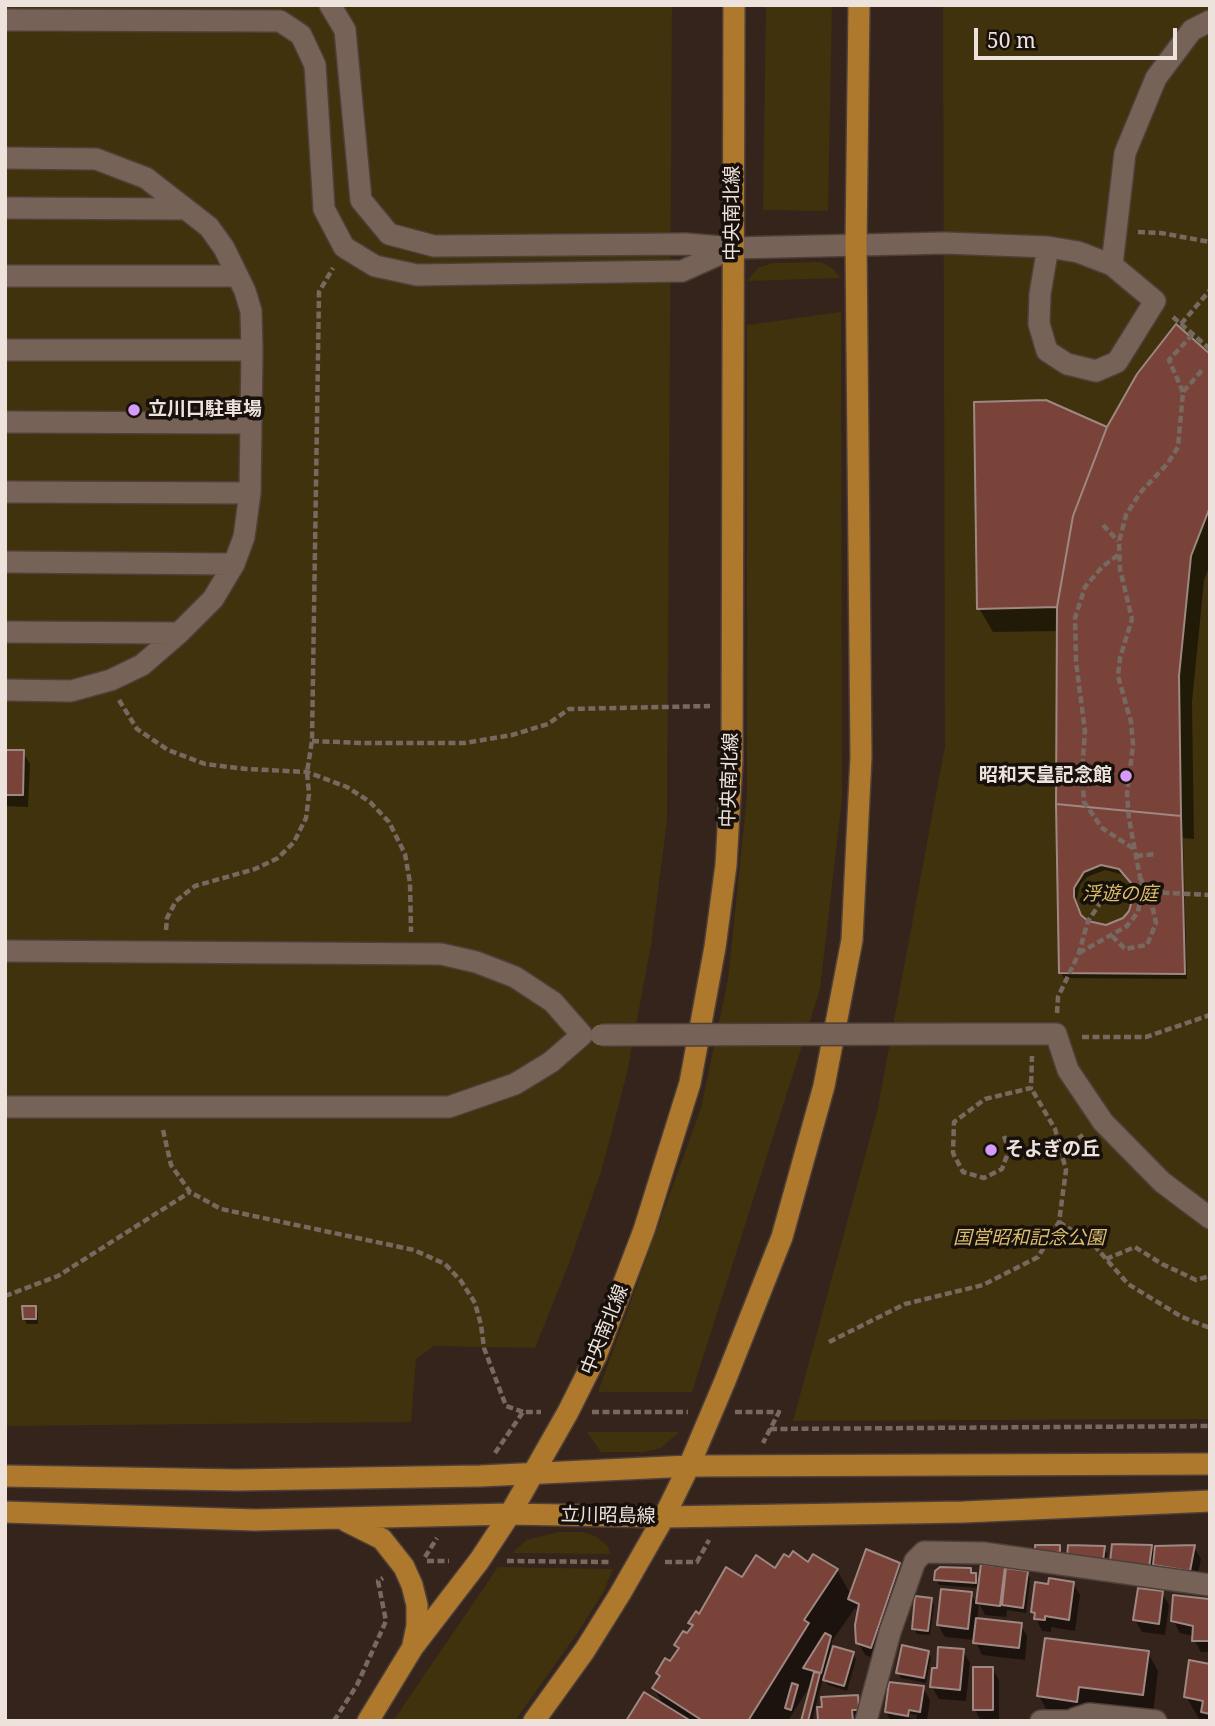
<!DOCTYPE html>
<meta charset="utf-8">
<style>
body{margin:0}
#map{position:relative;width:1215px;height:1726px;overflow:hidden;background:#35241b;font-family:"Noto Serif",serif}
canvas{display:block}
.frame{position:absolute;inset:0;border:7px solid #eee3dc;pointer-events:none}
.scale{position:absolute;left:974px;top:28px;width:203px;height:32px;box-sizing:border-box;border:4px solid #eee3dc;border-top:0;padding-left:9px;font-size:21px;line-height:24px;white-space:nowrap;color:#eee3dc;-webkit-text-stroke:5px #17100b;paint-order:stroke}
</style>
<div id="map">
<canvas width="1215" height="1726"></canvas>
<div class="frame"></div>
<div class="scale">50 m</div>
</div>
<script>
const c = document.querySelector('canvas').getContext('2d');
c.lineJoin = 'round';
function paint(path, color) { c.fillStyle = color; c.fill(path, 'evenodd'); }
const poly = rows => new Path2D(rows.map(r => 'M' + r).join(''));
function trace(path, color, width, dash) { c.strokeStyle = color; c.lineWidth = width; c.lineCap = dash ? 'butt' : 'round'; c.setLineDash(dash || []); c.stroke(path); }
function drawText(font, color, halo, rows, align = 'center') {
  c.font = font + ' "Noto Serif","Noto Sans JP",serif'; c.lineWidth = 7; c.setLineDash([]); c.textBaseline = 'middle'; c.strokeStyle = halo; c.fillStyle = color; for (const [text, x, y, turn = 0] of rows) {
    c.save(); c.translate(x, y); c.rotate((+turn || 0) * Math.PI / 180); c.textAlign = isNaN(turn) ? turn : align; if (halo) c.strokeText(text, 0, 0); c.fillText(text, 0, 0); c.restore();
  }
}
paint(poly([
 [5,5,672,5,667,821,651,945,627,1073,601,1172,569,1263,535,1348,434,1346,416,1359,411,1422,5,1426],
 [766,5,832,5,828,211,763,210],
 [943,5,1210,5,1210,1419,793,1421,877,1112,945,746],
 [820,262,831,267,841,278,747,281,758,268,772,263],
 [841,312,842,799,820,989,692,1392,598,1392,701,1108,728,980,747,796,747,325],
 [587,1432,679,1432,661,1448,644,1452,601,1452],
 [558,1532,583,1532,595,1536,608,1546,610,1554,512,1553,527,1540],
 [498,1567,613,1569,603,1593,576,1635,515,1721,393,1721]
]), '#3f320d');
paint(poly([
 [1210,356,1210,565,1204,580,1192,702,1194,839,1183,838,1187,979,1064,978,1061,973,1059,631,993,632,979,608,1108,429],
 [1105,870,1124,875,1134,886,1135,893,1131,912,1124,919,1106,927,1096,926,1081,917,1076,904,1080,885,1087,877],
 [5,751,23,752,30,764,28,807,5,806],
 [35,1308,38,1313,38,1324,27,1324,24,1319],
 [1114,1546,1151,1547,1156,1555,1194,1547,1201,1559,1196,1582,1155,1580],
 [1104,1548,1107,1553,1105,1565,1072,1562],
 [899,1564,906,1576,877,1659,865,1655,858,1642,859,1612,855,1608,832,1641,831,1647,853,1653,856,1659,847,1691,828,1685,823,1678,812,1721,803,1721,811,1684,788,1721,628,1721,664,1706,654,1688,661,1678,658,1673,671,1664,679,1650,676,1645,688,1636,693,1628,690,1623,742,1580,808,1565,837,1570,851,1595],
 [1004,1569,1007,1574,1027,1573,1030,1578,1026,1613,1007,1610,1006,1617,985,1615,979,1603,977,1620,1020,1624,1027,1636,1025,1660,982,1655,975,1640,945,1637,938,1625,971,1594,978,1605,980,1588,939,1585,936,1580,970,1570,980,1584],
 [1073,1583,1080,1595,1075,1631,1051,1627,1051,1632,1042,1631,1033,1612,1049,1586],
 [1162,1593,1169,1605,1165,1635,1142,1632,1135,1620],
 [1175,1597,1210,1601,1210,1652,1201,1652,1194,1640,1194,1636,1180,1633,1173,1620],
 [931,1599,934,1605,930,1635,917,1634,913,1628],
 [963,1651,970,1663,966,1701,939,1699,932,1687,938,1670],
 [928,1652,931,1658,926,1683,901,1678,898,1673],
 [1148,1653,1158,1671,1153,1713,1087,1719,1049,1714,1039,1696],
 [1210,1665,1210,1721,1200,1721,1186,1696],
 [992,1668,999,1680,999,1721,981,1721,975,1710],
 [923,1688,930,1700,927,1721,891,1721,886,1712],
 [892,1712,917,1715,916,1719,892,1715],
 [857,1697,864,1709,864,1721,820,1721]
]), '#0007');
const building = poly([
 [1176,324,1210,354,1210,507,1191,556,1179,676,1181,816,1056,804,1057,607,1073,516,1107,427,1137,374,1176,324],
 [1046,400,1107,427,1073,516,1057,607,977,609,974,402,1046,400],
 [5,750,24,750,23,795,5,795,5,750],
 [1056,804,1181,816,1185,974,1059,973,1056,804],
 [1101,865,1119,869,1131,883,1134,893,1129,911,1123,918,1106,925,1088,921,1081,915,1074,897,1074,888,1084,872,1101,865],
 [22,1306,36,1306,36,1319,23,1319,22,1306],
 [1112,1544,1152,1545,1149,1568,1110,1562,1112,1544],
 [1035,1545,1060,1545,1060,1552,1035,1552,1035,1545],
 [1068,1545,1105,1546,1103,1561,1067,1557,1068,1545],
 [1195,1545,1190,1571,1153,1565,1155,1546,1195,1545],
 [866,1549,900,1563,871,1648,856,1643,855,1625,859,1604,848,1599,866,1549],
 [793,1551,808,1562,813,1554,838,1569,804,1620,809,1623,748,1721,703,1721,652,1688,660,1676,656,1673,665,1658,670,1661,679,1648,674,1645,683,1631,687,1633,693,1625,688,1623,696,1611,699,1614,726,1567,742,1577,756,1555,775,1568,784,1554,789,1557,793,1551],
 [981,1564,1005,1567,1000,1606,976,1603,981,1564],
 [940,1567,971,1568,971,1573,976,1573,976,1583,934,1580,935,1571,940,1567],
 [1006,1568,1028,1571,1023,1608,1002,1605,1006,1568],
 [1049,1578,1074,1582,1069,1620,1045,1616,1045,1620,1034,1619,1035,1613,1031,1612,1035,1582,1048,1584,1049,1578],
 [1138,1588,1163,1591,1159,1624,1133,1620,1138,1588],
 [941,1589,972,1592,968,1629,937,1625,941,1589],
 [1209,1593,1210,1641,1192,1641,1193,1626,1171,1621,1173,1595,1209,1599,1209,1593],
 [915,1596,932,1598,928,1631,912,1629,915,1596],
 [976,1618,1022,1623,1019,1648,973,1643,976,1618],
 [825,1633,831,1636,821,1673,803,1668,825,1633],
 [1045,1638,1149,1651,1143,1695,1079,1687,1077,1702,1037,1696,1045,1638],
 [902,1645,929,1651,924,1678,896,1673,902,1645],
 [833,1646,854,1652,844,1686,823,1680,833,1646],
 [938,1647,964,1649,960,1690,930,1687,932,1668,937,1668,938,1647],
 [1189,1660,1210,1664,1210,1714,1201,1712,1203,1701,1184,1697,1189,1660],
 [973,1667,993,1667,993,1710,973,1710,973,1667],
 [814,1672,820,1673,808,1721,801,1721,814,1672],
 [889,1682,924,1686,920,1712,909,1710,908,1716,885,1712,889,1682],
 [792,1683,798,1685,791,1710,785,1708,792,1683],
 [644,1692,691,1721,626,1721,644,1692],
 [858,1695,859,1710,852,1710,853,1721,818,1721,817,1707,822,1707,821,1697,858,1695]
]);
paint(building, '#794339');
trace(building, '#9f8782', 2);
const minor = poly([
 [330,5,345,30,361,200,389,234,434,246,686,244,733,248,945,243,1048,247,1078,252,1112,265,1155,301,1117,362,1096,371,1067,364,1047,351,1039,324,1040,294,1048,247],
 [5,20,280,21,301,35,315,65,324,209,344,247,375,266,417,275,682,271,731,249],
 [5,158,96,159,146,178,209,227,224,248,245,291,251,311,252,350,250,493,244,537,234,564,213,599,179,633,142,665,111,680,71,691,5,690],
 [5,208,186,209],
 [1112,265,1125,153,1156,78,1192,30,1210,21],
 [5,276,236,276],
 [5,350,252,350],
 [5,422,250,423],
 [5,492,250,493],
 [5,562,234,564],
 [5,632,179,633],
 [5,951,441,954,476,962,515,977,553,1002,582,1035,551,1062,515,1084,449,1107,5,1107],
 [966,1034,1056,1034,1068,1070,1103,1122,1162,1182,1210,1218],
 [1074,1719,1089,1714,1156,1721],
 [866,1721,890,1632,915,1561,924,1552,983,1553,1210,1585],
 [1041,1721,1073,1721]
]);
const major = poly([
 [5,1476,238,1480,480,1476,689,1466,1210,1464],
 [5,1512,255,1520,510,1514,664,1517,964,1512,1210,1501],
 [346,1521,382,1539,404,1567,412,1585,417,1605,417,1626,413,1645],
 [368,1721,413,1647,479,1561,510,1514,568,1412,596,1356,644,1230,690,1083,715,947,726,865,732,760,734,5],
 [534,1721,585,1650,620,1594,664,1517,689,1466,725,1381,782,1237,824,1086,852,940,861,757,856,245,859,5]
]);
trace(minor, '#4e4039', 24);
trace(major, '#4e4039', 24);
trace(poly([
 [1138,232,1161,233,1210,242],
 [1173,317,1210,349],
 [1181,324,1210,290],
 [1183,392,1169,360,1193,334],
 [1103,525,1118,541],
 [1118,555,1102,567,1085,587,1075,618,1076,662,1085,731,1082,772,1084,802,1102,828,1134,849],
 [119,700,137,729,168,750,205,764,246,769,307,772,347,787,370,802,389,822,405,854,410,883,411,932],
 [312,741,363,743,465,743,512,735,548,724,569,709,710,706],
 [1136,856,1156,854],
 [166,930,167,918,176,901,195,886,255,869,278,858,294,842,306,818,309,794,307,772,312,741,319,292,333,268],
 [1112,936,1125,949,1147,945,1156,923,1152,905,1141,879],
 [1079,953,1127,926,1138,912,1141,896,1140,877,1129,819,1127,794,1133,745,1131,722,1118,676,1120,658,1132,619,1120,569,1119,542,1126,515,1140,493,1168,463,1178,447,1183,392,1203,369],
 [1057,1013,1058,997,1079,953,1088,921,1109,890,1210,895],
 [1082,1037,1146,1037,1210,1015],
 [163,1130,171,1165,190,1192,221,1209,414,1250,445,1264,461,1281,475,1303,481,1325,484,1348,506,1406,523,1412],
 [1004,1136,1009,1150,1002,1169,984,1178,963,1172,953,1153,954,1122,985,1099,1031,1088,1032,1056],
 [1061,1150,1083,1135],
 [1059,1222,1093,1244,1128,1284,1182,1317,1210,1328],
 [1106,1259,1135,1247,1162,1264,1196,1280,1210,1276],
 [5,1296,58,1276,190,1192],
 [829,1342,905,1304,983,1285,1038,1257,1059,1222,1066,1170,1055,1129,1031,1088],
 [592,1412,688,1412],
 [735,1412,779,1412,763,1443],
 [770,1429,1210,1426],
 [495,1453,523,1412,541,1412],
 [425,1557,437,1538],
 [427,1561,449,1561],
 [507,1561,610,1562],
 [665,1562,697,1562,709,1540],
 [334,1721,357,1685,386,1621,378,1581,383,1578]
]), '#786960', 4.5, [7, 3.5]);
trace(minor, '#766257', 21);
trace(major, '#ae792d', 21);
const minorBridge = poly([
 [601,1035,966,1034]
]);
trace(minorBridge, '#4e4039', 24, []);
trace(minorBridge, '#766257', 21);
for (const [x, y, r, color] of [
 [134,410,7,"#d69bfa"],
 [1126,776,7,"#d69bfa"],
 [991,1150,7,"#d69bfa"]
]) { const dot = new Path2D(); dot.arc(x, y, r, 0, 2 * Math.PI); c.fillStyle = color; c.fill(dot); trace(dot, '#17100b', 2.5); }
drawText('19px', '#eee3dc', '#17100b', [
 ["中央南北線",733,213,-90],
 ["中央南北線",730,780,-88],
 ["中央南北線",605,1330,-68],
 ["立川昭島線",608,1516,1]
]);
drawText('bold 19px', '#eee3dc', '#17100b', [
 ["立川口駐車場",148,410],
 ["昭和天皇記念館",1112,776,"right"],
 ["そよぎの丘",1005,1150]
], 'left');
drawText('italic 19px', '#dcbe6d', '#17100b', [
 ["浮遊の庭",1120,895],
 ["国営昭和記念公園",1029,1239]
]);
</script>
